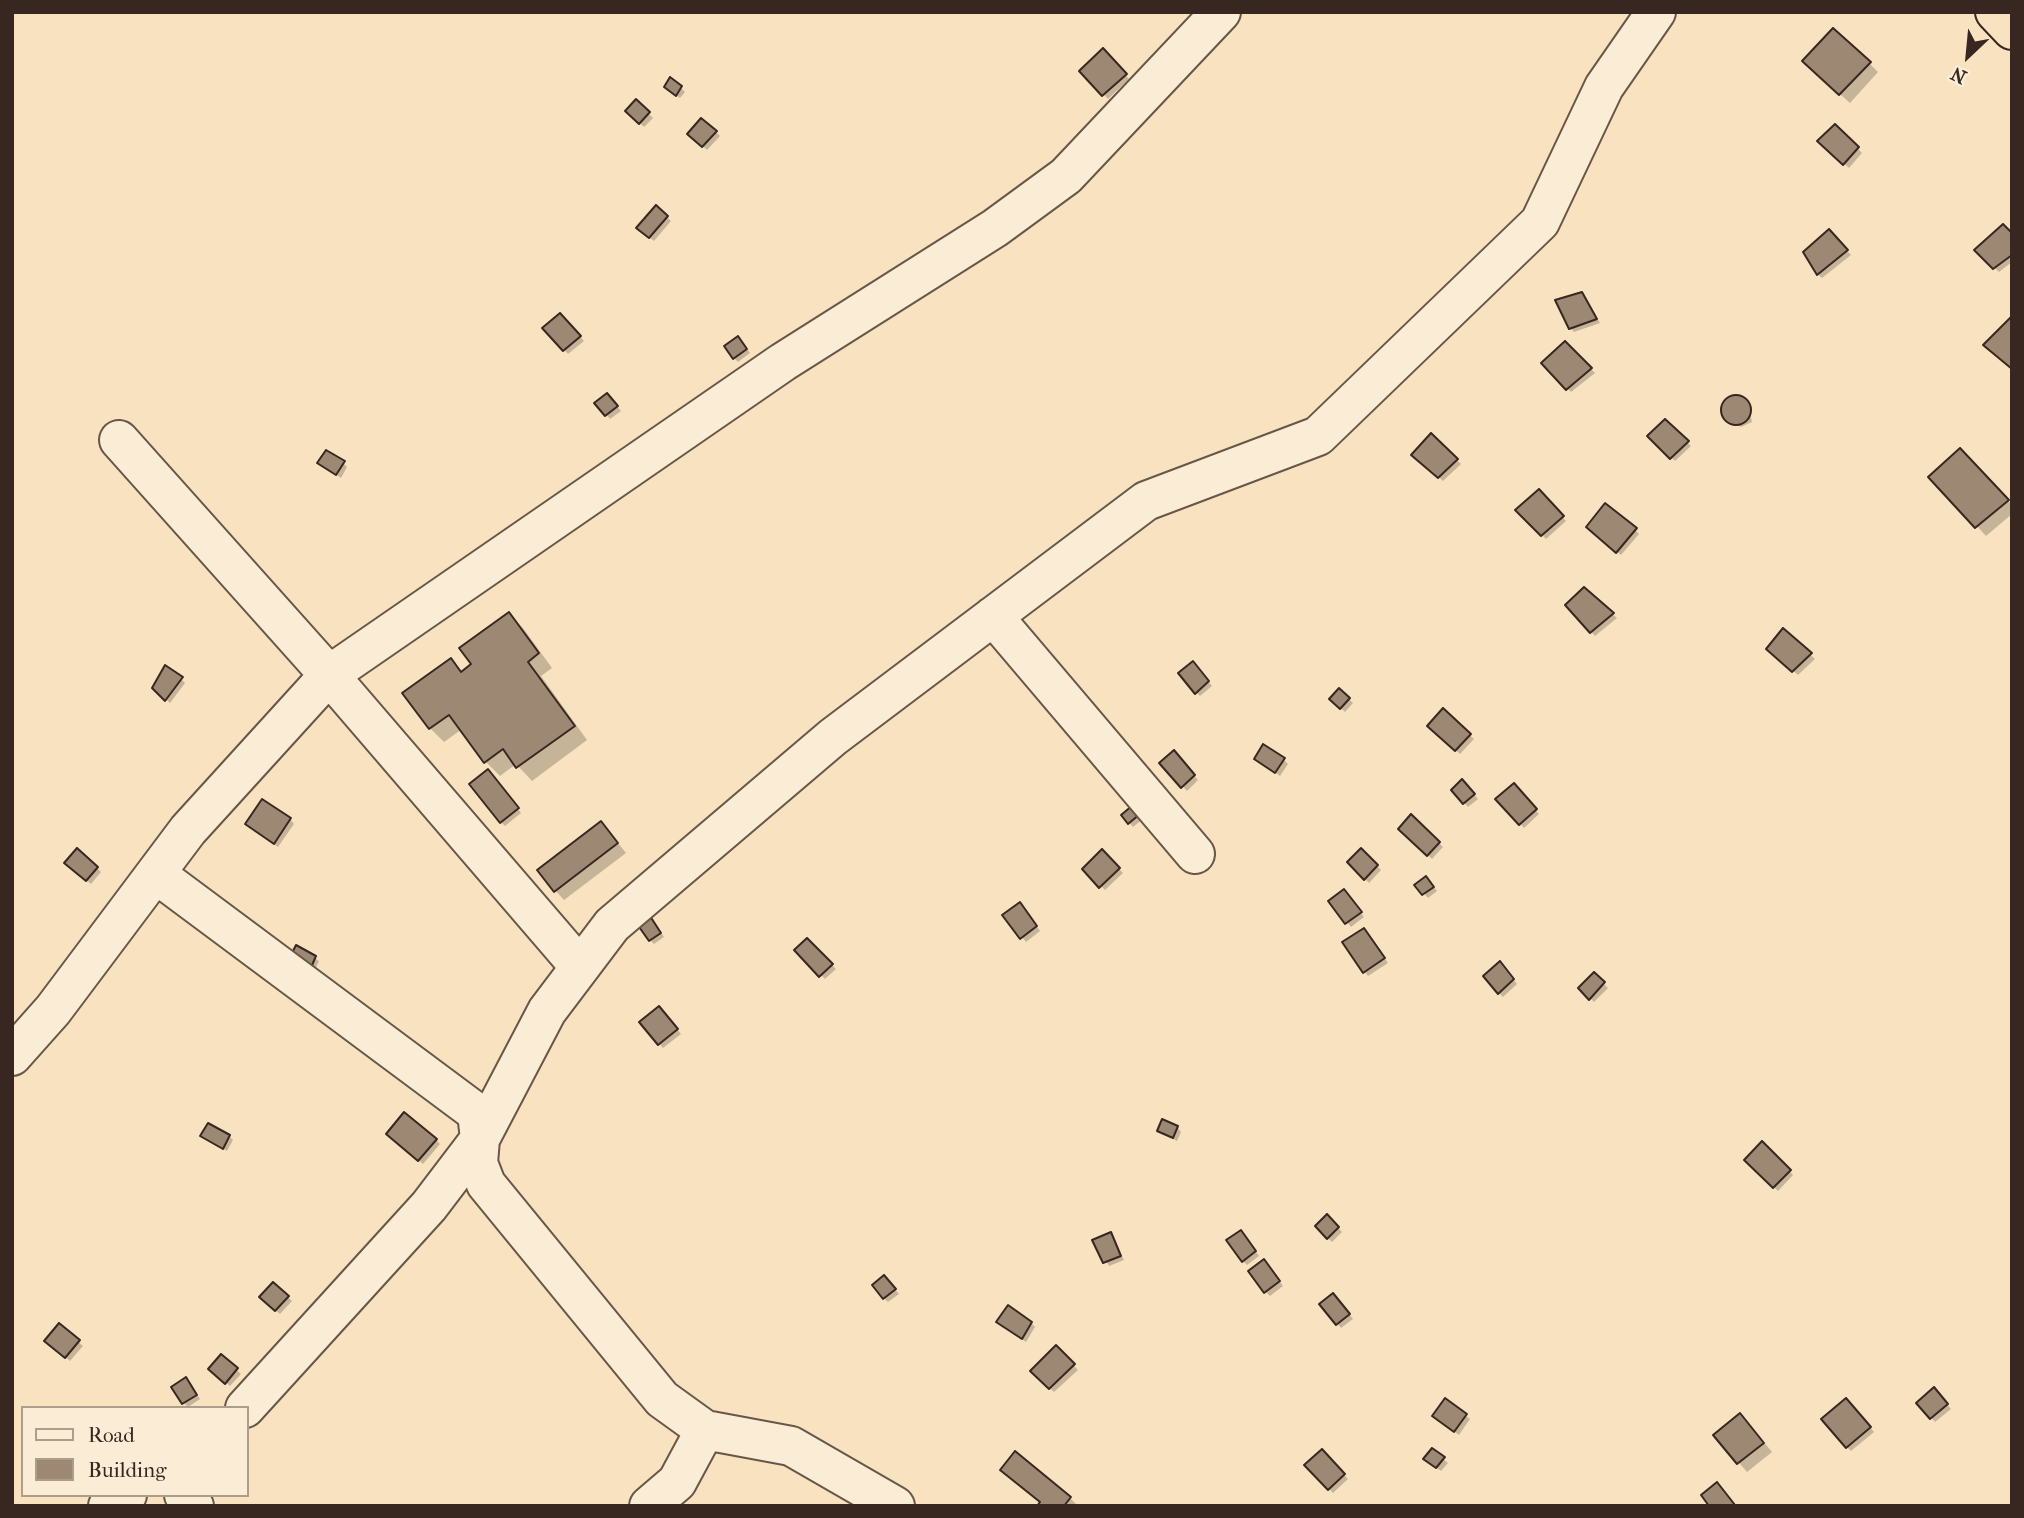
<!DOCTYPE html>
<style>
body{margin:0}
#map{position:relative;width:2024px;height:1518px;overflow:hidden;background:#f8e2bf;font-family:"IM FELL French Canon",serif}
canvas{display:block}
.frame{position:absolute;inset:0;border:14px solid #382720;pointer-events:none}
.legend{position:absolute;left:21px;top:1406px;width:228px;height:91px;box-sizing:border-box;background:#faecd5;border:2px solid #ac9d8d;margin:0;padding:9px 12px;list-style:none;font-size:21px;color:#382720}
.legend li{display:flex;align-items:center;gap:14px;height:35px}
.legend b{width:35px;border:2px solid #ac9d8d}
.north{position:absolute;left:1933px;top:21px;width:70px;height:70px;-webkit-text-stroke:5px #faecd5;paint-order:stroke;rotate:206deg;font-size:19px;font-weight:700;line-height:28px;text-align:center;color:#382720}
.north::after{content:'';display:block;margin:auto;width:24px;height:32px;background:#382720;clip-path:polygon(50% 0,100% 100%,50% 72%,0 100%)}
</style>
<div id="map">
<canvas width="2024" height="1518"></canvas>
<div class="frame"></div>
<ul class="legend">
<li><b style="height:9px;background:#faecd5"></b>Road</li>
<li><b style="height:19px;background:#9c8873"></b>Building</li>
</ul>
<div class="north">N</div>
</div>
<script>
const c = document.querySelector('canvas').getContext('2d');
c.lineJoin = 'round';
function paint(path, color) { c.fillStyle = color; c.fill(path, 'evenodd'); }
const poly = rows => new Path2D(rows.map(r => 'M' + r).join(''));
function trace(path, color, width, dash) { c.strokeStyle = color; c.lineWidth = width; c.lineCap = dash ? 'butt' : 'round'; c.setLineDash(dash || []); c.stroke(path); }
paint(poly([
 [1103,50,1129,79,1108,99,1081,71],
 [1869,63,1878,72,1850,103,1813,70],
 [681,88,685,92,680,98,670,91],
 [636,102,653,118,644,127,627,111],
 [1835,126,1862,153,1849,168,1819,141],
 [716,132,720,136,707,150,690,134],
 [656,207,671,221,654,241,642,232],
 [1829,232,1851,255,1822,278,1818,274],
 [2012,235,2012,262,1999,272,1976,250],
 [1586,299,1600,323,1574,332,1570,327],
 [560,315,584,341,568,354,545,328],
 [742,342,750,353,738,362,734,358],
 [1565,343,1595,373,1571,392,1543,363],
 [1742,398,1748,404,1752,422,1741,427,1726,417,1724,405,1729,399],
 [611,399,621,411,610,419,597,403],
 [1665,421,1691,446,1675,461,1650,436],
 [1431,435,1461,464,1443,481,1414,455],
 [1969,459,2012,505,2012,514,1986,536,1931,477],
 [320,463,343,463,347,467,341,478],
 [1539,491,1566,521,1546,539,1518,510],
 [1635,530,1639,534,1621,555,1592,531],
 [1584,589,1617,618,1595,636,1568,606],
 [509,614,523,628,552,668,541,676,587,740,532,781,516,764,500,776,486,762,462,729,444,742,430,728,451,661,463,672,474,665],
 [1783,630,1815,659,1798,675,1769,649],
 [1197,667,1212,686,1200,696,1196,692],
 [181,679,185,683,170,703,154,688],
 [1339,690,1353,703,1345,712,1331,699],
 [1443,711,1474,739,1460,754,1429,726],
 [1178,757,1198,780,1187,791,1162,763],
 [1284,760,1288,764,1280,776,1260,762],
 [492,775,521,813,505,826,501,822],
 [1466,785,1478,799,1468,807,1453,790],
 [1513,785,1539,814,1524,828,1498,799],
 [1137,812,1143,819,1133,827,1123,815],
 [1411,816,1443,847,1432,859,1400,829],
 [290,819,294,824,278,847,251,828],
 [610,833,626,853,564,900,555,890],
 [1361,850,1381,870,1369,883,1349,862],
 [1102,852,1123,873,1105,890,1084,869],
 [71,867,97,868,101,872,91,884],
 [1430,882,1437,891,1428,898,1416,885],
 [1348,896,1364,917,1351,927,1331,901],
 [1024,908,1040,931,1026,942,1005,915],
 [654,922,664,937,654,944,650,940],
 [1368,934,1388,963,1368,976,1345,943],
 [807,940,836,969,825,979,796,950],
 [297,948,319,961,314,972],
 [1504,967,1517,984,1503,997,1499,993],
 [1594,974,1608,988,1594,1002,1580,988],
 [663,1012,681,1034,663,1048,641,1022],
 [1177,1127,1181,1132,1177,1141,1159,1131],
 [202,1136,229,1136,233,1140,227,1151],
 [392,1138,436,1140,440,1144,423,1164],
 [1762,1144,1793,1175,1778,1191,1746,1160],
 [1327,1216,1342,1232,1332,1242,1317,1226],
 [1110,1234,1124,1260,1109,1266,1095,1241],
 [1245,1236,1259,1256,1247,1265,1243,1261],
 [1268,1265,1283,1286,1270,1296,1266,1292],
 [884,1277,899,1294,888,1302,884,1298],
 [273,1284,292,1301,280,1314,261,1297],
 [1337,1299,1353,1319,1341,1328,1321,1304],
 [1031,1323,1035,1327,1026,1342,1003,1326],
 [60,1326,83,1346,70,1361,51,1345],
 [1056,1347,1078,1370,1054,1392,1032,1371],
 [221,1356,241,1374,230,1386,211,1369],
 [190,1384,200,1399,188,1407,184,1403],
 [1934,1390,1951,1409,1935,1422,1919,1403],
 [1446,1401,1470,1419,1459,1435,1439,1420],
 [1850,1404,1874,1432,1851,1451,1847,1447],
 [1749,1424,1772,1452,1747,1472,1715,1435],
 [1432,1450,1448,1463,1441,1471,1430,1463],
 [1322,1451,1348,1479,1333,1493,1307,1465],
 [1002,1470,1070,1498,1078,1506,1039,1506,1041,1503]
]), '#0003');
const building = poly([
 [1833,28,1871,62,1839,95,1802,61,1833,28],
 [1103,48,1127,74,1102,96,1079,71,1103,48],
 [670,77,682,86,676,96,664,87,670,77],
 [636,99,650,112,639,124,625,111,636,99],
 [701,118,717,131,702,147,687,134,701,118],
 [1835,124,1859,147,1843,165,1817,141,1835,124],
 [656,205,668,216,649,238,636,228,656,205],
 [2003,224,2012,233,2012,255,1993,269,1974,250,2003,224],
 [1829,229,1848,250,1817,275,1803,252,1829,229],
 [1582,292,1597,319,1569,329,1555,300,1582,292],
 [560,313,581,336,563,351,542,328,560,313],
 [2012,316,2012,369,1983,345,2012,316],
 [738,336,747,349,733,359,724,346,738,336],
 [1565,341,1592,368,1566,390,1541,363,1565,341],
 [607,393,618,406,605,416,594,403,607,393],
 '1721 410a15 15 0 1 1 30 0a15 15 0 1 1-30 0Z',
 [1665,419,1689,441,1670,459,1647,436,1665,419],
 [1431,433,1458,459,1438,478,1411,455,1431,433],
 [1960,448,2009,500,1975,528,1928,477,1960,448],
 [326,450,345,461,336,475,317,463,326,450],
 [1539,489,1564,516,1541,536,1515,510,1539,489],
 [1605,503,1637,528,1616,553,1586,527,1605,503],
 [1584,587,1614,613,1590,633,1565,605,1584,587],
 [509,612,539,653,528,662,575,726,516,768,503,749,484,763,449,715,429,729,402,693,451,658,461,672,471,664,459,648,509,612],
 [1783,628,1812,653,1792,672,1766,649,1783,628],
 [1193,661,1209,681,1195,694,1178,673,1193,661],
 [165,665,183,677,165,701,152,688,165,665],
 [1339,688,1350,698,1340,709,1329,699,1339,688],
 [1443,708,1471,734,1455,751,1427,726,1443,708],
 [1263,744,1285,758,1275,773,1254,759,1263,744],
 [1174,750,1195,775,1181,788,1159,763,1174,750],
 [488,769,519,808,500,823,469,784,488,769],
 [1462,779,1475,794,1463,804,1451,790,1462,779],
 [1514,783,1537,809,1519,825,1495,799,1514,783],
 [262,799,291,818,274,844,245,824,262,799],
 [1133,805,1140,814,1128,824,1121,815,1133,805],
 [1411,814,1440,842,1427,856,1398,829,1411,814],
 [601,821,618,843,554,892,537,870,601,821],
 [77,848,98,867,86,881,64,863,77,848],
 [1361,848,1378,865,1364,880,1347,862,1361,848],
 [1102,849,1120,868,1099,888,1082,869,1102,849],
 [1426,876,1434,887,1422,895,1414,885,1426,876],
 [1344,889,1362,912,1345,924,1328,901,1344,889],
 [1020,902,1037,926,1020,939,1002,915,1020,902],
 [650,916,661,933,649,941,637,924,650,916],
 [1364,928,1385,958,1363,973,1342,942,1364,928],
 [807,938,833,964,819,977,794,950,807,938],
 [296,945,316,956,310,970,289,959,296,945],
 [1500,961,1514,979,1498,994,1483,976,1500,961],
 [1594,972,1605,982,1589,1000,1578,988,1594,972],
 [659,1006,678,1029,658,1045,639,1022,659,1006],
 [404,1112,437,1139,418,1161,386,1134,404,1112],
 [1162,1119,1178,1126,1173,1138,1157,1131,1162,1119],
 [208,1123,230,1135,223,1149,200,1136,208,1123],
 [1762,1141,1791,1170,1773,1188,1744,1160,1762,1141],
 [1327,1214,1339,1227,1327,1239,1315,1226,1327,1214],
 [1241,1230,1256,1251,1242,1262,1226,1240,1241,1230],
 [1111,1232,1121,1256,1103,1263,1092,1240,1111,1232],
 [1264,1259,1280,1281,1264,1293,1248,1271,1264,1259],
 [884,1275,896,1289,883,1299,872,1285,884,1275],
 [273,1282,289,1296,275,1311,259,1297,273,1282],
 [1333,1293,1350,1314,1336,1325,1319,1304,1333,1293],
 [1008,1305,1032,1322,1022,1339,996,1322,1008,1305],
 [59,1323,80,1340,65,1358,44,1341,59,1323],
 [1056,1345,1075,1364,1049,1389,1030,1371,1056,1345],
 [221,1354,238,1368,225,1384,208,1369,221,1354],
 [186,1377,197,1395,182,1404,171,1387,186,1377],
 [1934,1387,1948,1404,1930,1419,1916,1403,1934,1387],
 [1445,1398,1467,1414,1454,1432,1432,1416,1445,1398],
 [1846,1398,1871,1427,1846,1448,1821,1419,1846,1398],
 [1740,1413,1764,1443,1737,1464,1713,1435,1740,1413],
 [1432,1448,1445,1457,1436,1468,1423,1459,1432,1448],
 [1322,1449,1345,1474,1328,1490,1304,1465,1322,1449],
 [1015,1451,1071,1497,1064,1506,1037,1506,1040,1502,1000,1470,1015,1451],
 [1717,1482,1735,1505,1735,1506,1709,1506,1701,1495,1717,1482]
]);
paint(building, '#9c8873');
trace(building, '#382720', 2);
const minor = poly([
 [119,440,329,675,580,967],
 [993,616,1195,854],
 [156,874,477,1113,480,1139,478,1163,486,1184,662,1399,705,1430,791,1446,895,1506],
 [12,1056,53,1010,188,830,329,675,783,362,995,228,1066,176,1221,12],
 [245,1408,429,1206,480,1139,547,1011,612,925,833,737,1146,501,1318,436,1540,222,1604,87,1656,12],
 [184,1495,194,1506],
 [108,1506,127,1495],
 [649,1506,677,1482,705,1430]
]);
const highway = poly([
 [1995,12,2012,30]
]);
trace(minor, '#685648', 42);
trace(highway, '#382720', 42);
trace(minor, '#faecd5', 38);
trace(highway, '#f8e2bf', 38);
</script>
